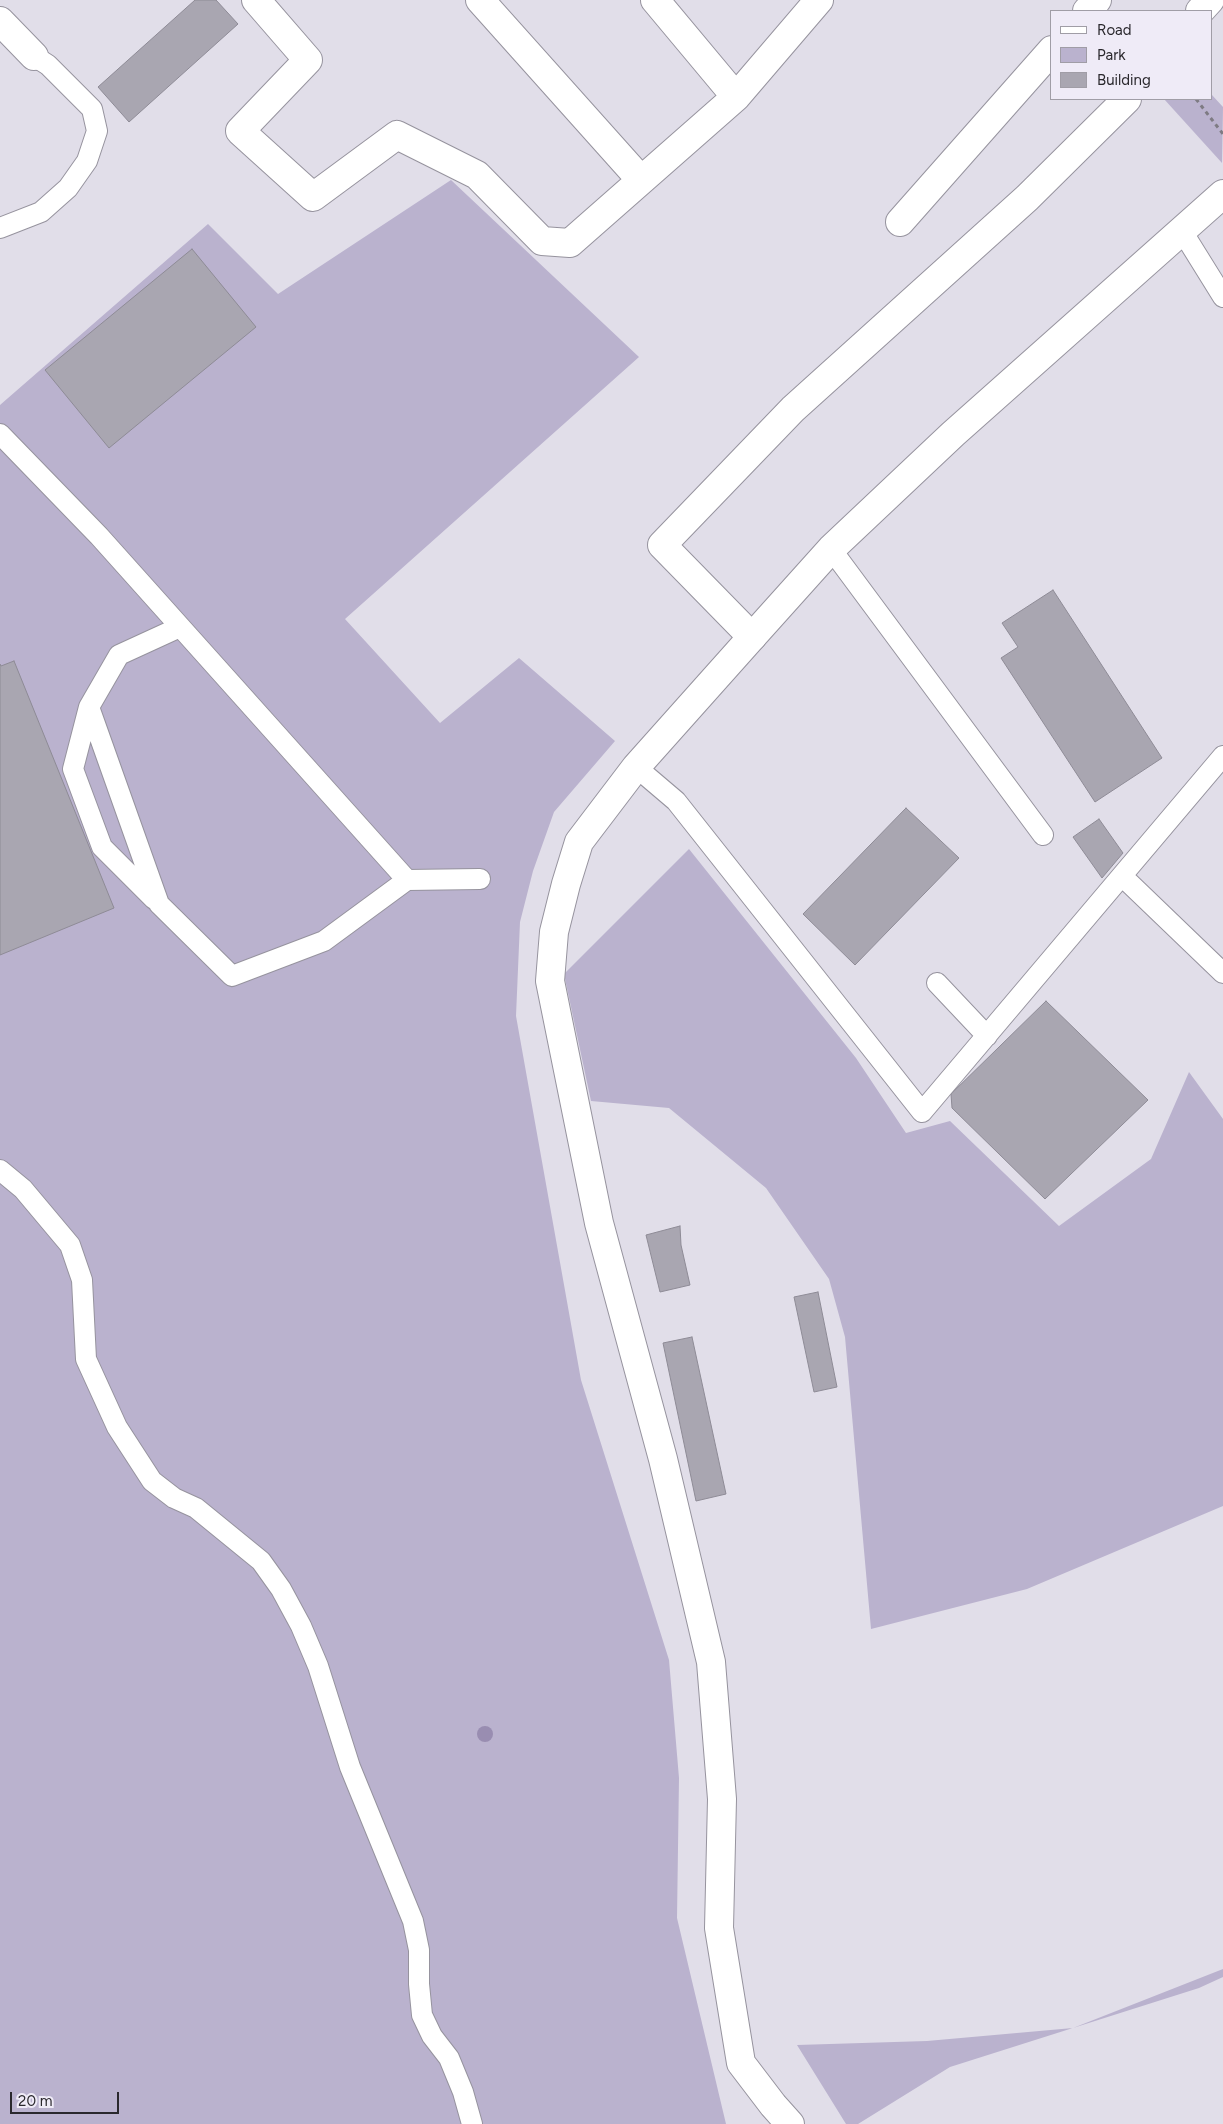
<!DOCTYPE html>
<style>
body{margin:0}
#map{position:relative;width:1223px;height:2124px;overflow:hidden;background:#e1dee9;font-family:Figtree,sans-serif}
canvas{display:block}
.legend{position:absolute;left:1050px;top:10px;width:162px;height:90px;box-sizing:border-box;background:#efebf7;border:1px solid #a09da6;margin:0;padding:6px 9px;list-style:none;font-size:15px;color:#2a282d}
.legend li{display:flex;align-items:center;gap:10px;height:25px}
.legend b{width:25px;border:1px solid #a09da6}
.scale{position:absolute;left:10px;top:2092px;width:109px;height:22px;box-sizing:border-box;border:2px solid #2a282d;border-top:0;padding-left:6px;font-size:15px;line-height:18px;white-space:nowrap;color:#2a282d;-webkit-text-stroke:4px #efebf7;paint-order:stroke}
</style>
<div id="map">
<canvas width="1223" height="2124"></canvas>
<ul class="legend">
<li><b style="height:6px;background:#fff"></b>Road</li>
<li><b style="height:14px;background:#bab2ce"></b>Park</li>
<li><b style="height:14px;background:#a9a6b1"></b>Building</li>
</ul>
<div class="scale">20 m</div>
</div>
<script>
const c = document.querySelector('canvas').getContext('2d');
c.lineJoin = 'round';
function paint(path, color) { c.fillStyle = color; c.fill(path, 'evenodd'); }
const poly = rows => new Path2D(rows.map(r => 'M' + r).join(''));
function trace(path, color, width, dash) { c.strokeStyle = color; c.lineWidth = width; c.lineCap = dash ? 'butt' : 'round'; c.setLineDash(dash || []); c.stroke(path); }
paint(poly([
 [1212,95,1223,107,1222,163,1164,99,1212,99],
 [451,180,639,357,345,619,440,723,519,658,615,741,554,812,533,871,520,922,516,1016,581,1380,669,1660,679,1778,677,1918,726,2124,0,2124,0,405,208,224,278,294],
 [689,849,856,1058,906,1133,950,1121,1059,1226,1151,1159,1189,1072,1223,1119,1223,1506,1027,1589,871,1629,845,1337,829,1279,766,1188,669,1108,591,1101,564,974],
 [1223,1969,1223,1977,1199,1988,950,2067,858,2124,846,2124,797,2045,927,2041,1073,2028]
]), '#bab2ce');
const building = poly([
 [195,0,216,0,238,24,129,122,98,87,195,0],
 [192,249,256,327,109,448,45,370,192,249],
 [1053,590,1162,758,1095,802,1001,658,1018,647,1002,623,1053,590],
 [14,661,114,908,0,955,0,664,1,666,14,661],
 [906,808,959,858,855,965,803,914,906,808],
 [1099,819,1123,853,1102,878,1073,837,1099,819],
 [1046,1001,1148,1100,1045,1199,952,1108,951,1094,1046,1001],
 [680,1226,681,1245,690,1285,660,1292,646,1235,680,1226],
 [818,1292,837,1387,814,1392,794,1297,818,1292],
 [692,1337,726,1494,696,1501,663,1343,692,1337]
]);
paint(building, '#a9a6b1');
trace(building, '#8e8b96', 1);
const service = poly([
 [0,228,41,212,68,188,87,161,97,131,92,109,48,65,34,56],
 [1182,231,1223,297],
 [0,434,99,536,407,880],
 [831,549,1043,835],
 [180,627,119,655,89,707,159,904,232,976,324,941,407,880,480,879],
 [89,707,73,769,102,847,154,899],
 [636,767,676,801,922,1112,1223,756],
 [1122,876,1223,973],
 [937,983,987,1036],
 [0,1170,23,1189,70,1245,82,1280,86,1359,117,1427,152,1481,174,1498,196,1508,261,1561,281,1589,301,1626,318,1666,350,1767,413,1921,419,1950,419,1984,422,2015,432,2036,449,2058,463,2092,472,2124]
]);
const minor = poly([
 [256,0,308,60,240,131,313,197,397,135,477,175,542,241,570,243,736,97,819,0],
 [480,0,641,180],
 [655,0,736,97],
 [1087,11,1097,0],
 [1200,11,1210,0],
 [0,21,34,56],
 [900,222,1052,50],
 [752,637,662,545,793,409,1027,198,1127,99]
]);
const tertiary = poly([
 [790,2124,773,2105,741,2063,719,1928,722,1799,711,1662,663,1459,599,1223,550,981,554,932,566,884,579,842,636,767,752,637,831,549,953,434,1223,194]
]);
trace(service, '#96939e', 22);
trace(minor, '#96939e', 30);
trace(tertiary, '#96939e', 30);
trace(poly([
 [1196,99,1223,134]
]), '#7e7b83', 3, [4, 4]);
trace(service, '#fff', 20);
trace(minor, '#fff', 28);
trace(tertiary, '#fff', 28);
c.fillStyle = '#998db1';
for (const [x, y] of [
 [485,1734]
]) { c.beginPath(); c.arc(x, y, 8, 0, 2 * Math.PI); c.fill(); }
</script>
